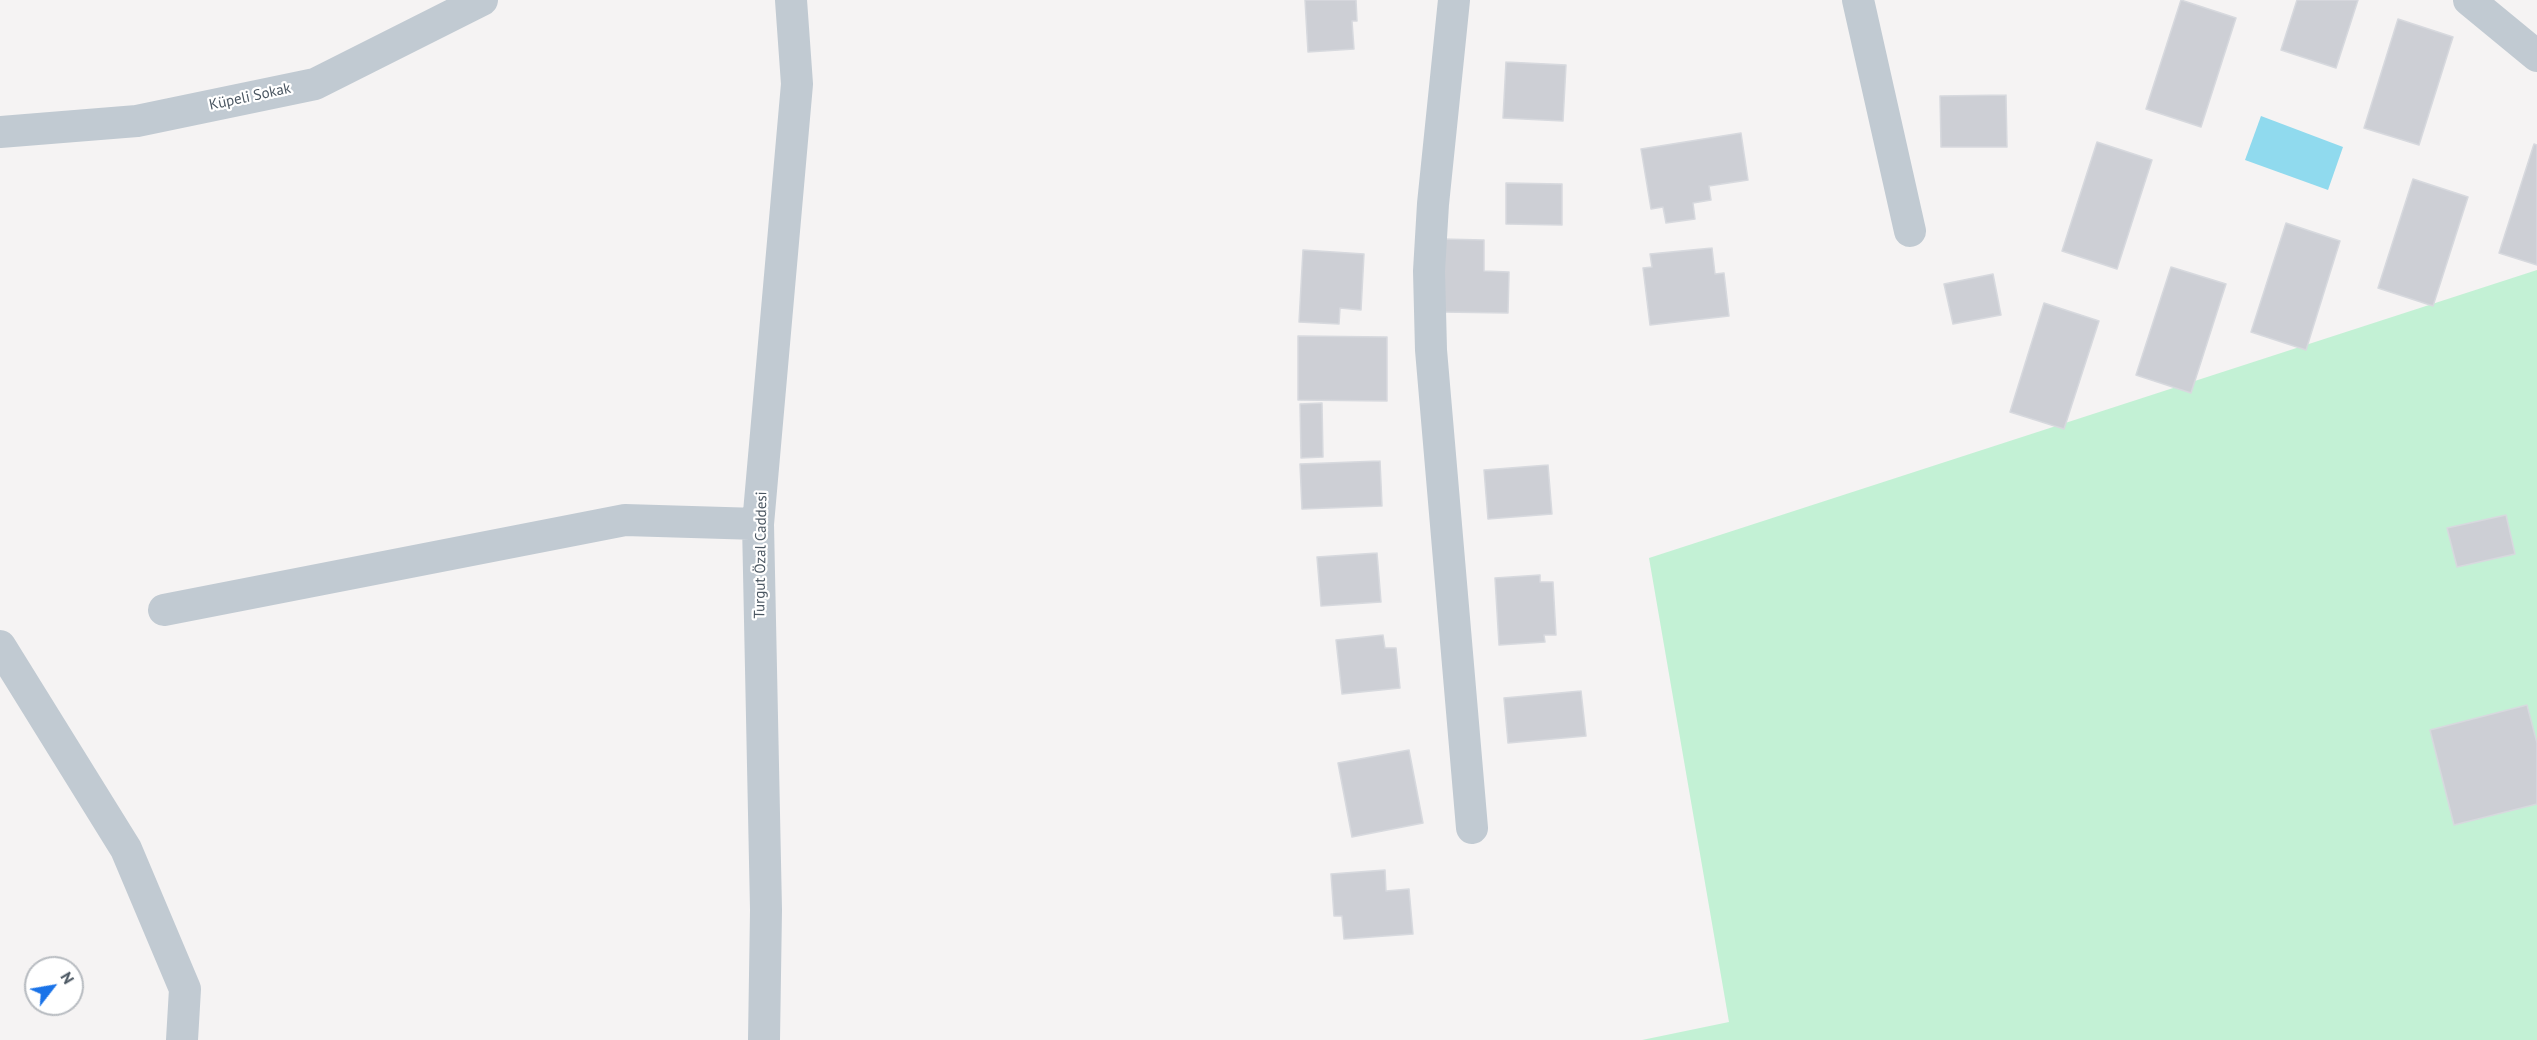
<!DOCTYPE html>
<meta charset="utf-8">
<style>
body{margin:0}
#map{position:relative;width:2537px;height:1040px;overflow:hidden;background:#f5f3f3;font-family:"PT Sans",sans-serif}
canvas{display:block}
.north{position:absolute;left:24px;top:956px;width:60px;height:60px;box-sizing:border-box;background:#fff;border:2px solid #b7bbc0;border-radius:50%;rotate:59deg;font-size:16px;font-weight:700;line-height:24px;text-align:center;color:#4a5661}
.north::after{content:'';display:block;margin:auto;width:21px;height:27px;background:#1a73e8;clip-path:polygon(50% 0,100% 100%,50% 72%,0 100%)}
</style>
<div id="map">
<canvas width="2537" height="1040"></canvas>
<div class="north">N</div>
</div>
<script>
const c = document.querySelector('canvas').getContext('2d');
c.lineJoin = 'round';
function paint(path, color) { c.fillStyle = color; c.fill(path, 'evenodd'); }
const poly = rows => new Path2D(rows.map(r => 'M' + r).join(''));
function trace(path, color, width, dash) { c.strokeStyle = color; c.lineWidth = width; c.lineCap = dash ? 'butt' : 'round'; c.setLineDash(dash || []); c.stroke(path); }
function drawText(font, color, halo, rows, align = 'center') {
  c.font = font + ' "PT Sans",sans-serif'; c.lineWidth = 4.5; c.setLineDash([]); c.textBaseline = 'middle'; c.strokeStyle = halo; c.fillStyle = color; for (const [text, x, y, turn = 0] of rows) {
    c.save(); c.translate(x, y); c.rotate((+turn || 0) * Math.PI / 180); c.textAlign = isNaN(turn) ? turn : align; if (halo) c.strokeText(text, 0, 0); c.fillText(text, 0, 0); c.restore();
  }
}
paint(poly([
 [2537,270,2537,1040,1642,1040,1729,1022,1649,558]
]), '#c3f1d5');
paint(poly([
 [2261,116,2343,147,2328,190,2245,160]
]), '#90daee');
const building = poly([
 [1305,0,1356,0,1357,21,1352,21,1354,49,1308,52,1305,0],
 [2181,0,2236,18,2201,127,2146,109,2181,0],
 [2297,0,2358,0,2336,68,2281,50,2297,0],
 [2398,19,2453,37,2419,145,2364,128,2398,19],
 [1506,62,1566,65,1563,121,1503,118,1506,62],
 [2006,95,2007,147,1941,147,1940,96,2006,95],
 [1741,133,1748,180,1709,186,1711,200,1693,203,1695,219,1666,223,1663,207,1651,209,1641,149,1741,133],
 [2097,142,2152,160,2117,269,2062,251,2097,142],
 [2534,144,2537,145,2537,265,2499,253,2534,144],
 [2413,179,2468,197,2433,306,2378,288,2413,179],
 [1506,183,1562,184,1562,225,1506,224,1506,183],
 [2286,223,2340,241,2306,350,2251,332,2286,223],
 [1442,239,1484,240,1484,271,1509,272,1508,313,1441,312,1442,239],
 [1712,248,1715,274,1724,273,1729,316,1650,325,1643,268,1652,267,1650,254,1712,248],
 [1303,250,1364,254,1361,310,1340,308,1339,324,1299,322,1303,250],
 [2171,267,2226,284,2191,393,2136,375,2171,267],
 [1993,274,2001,315,1953,324,1944,284,1993,274],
 [2044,303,2099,321,2064,429,2010,412,2044,303],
 [1298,336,1387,337,1387,401,1298,400,1298,336],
 [1322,403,1323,457,1301,458,1300,404,1322,403],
 [1380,461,1382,506,1302,509,1300,464,1380,461],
 [1548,465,1552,514,1488,519,1484,470,1548,465],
 [2506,515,2515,554,2457,567,2447,528,2506,515],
 [1377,553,1381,602,1321,606,1317,557,1377,553],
 [1540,575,1540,582,1553,582,1556,635,1544,635,1545,642,1499,645,1495,578,1540,575],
 [1383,635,1385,648,1396,648,1400,688,1342,694,1336,640,1383,635],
 [1581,691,1586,736,1508,743,1504,698,1581,691],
 [2527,705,2537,743,2537,804,2454,825,2430,730,2527,705],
 [1409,750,1423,823,1352,837,1338,763,1409,750],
 [1385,870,1386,891,1409,889,1413,934,1344,939,1342,916,1334,916,1331,874,1385,870]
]);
paint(building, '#cdcfd5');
trace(building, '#d7d9de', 1.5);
trace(poly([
 [1454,0,1433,204,1429,271,1431,350,1472,828],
 [1858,0,1910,231],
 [2469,0,2537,56],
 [0,132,137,121,315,84,482,0],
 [164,610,625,520,758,524],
 [0,646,126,849,185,989,182,1040],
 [764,1040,766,910,758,524,797,84,791,0]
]), '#c1cad2', 32);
drawText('15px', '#4a5661', '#fff', [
 ["Küpeli Sokak",250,97,-12],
 ["Turgut Özal Caddesi",761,555,-89]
]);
</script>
